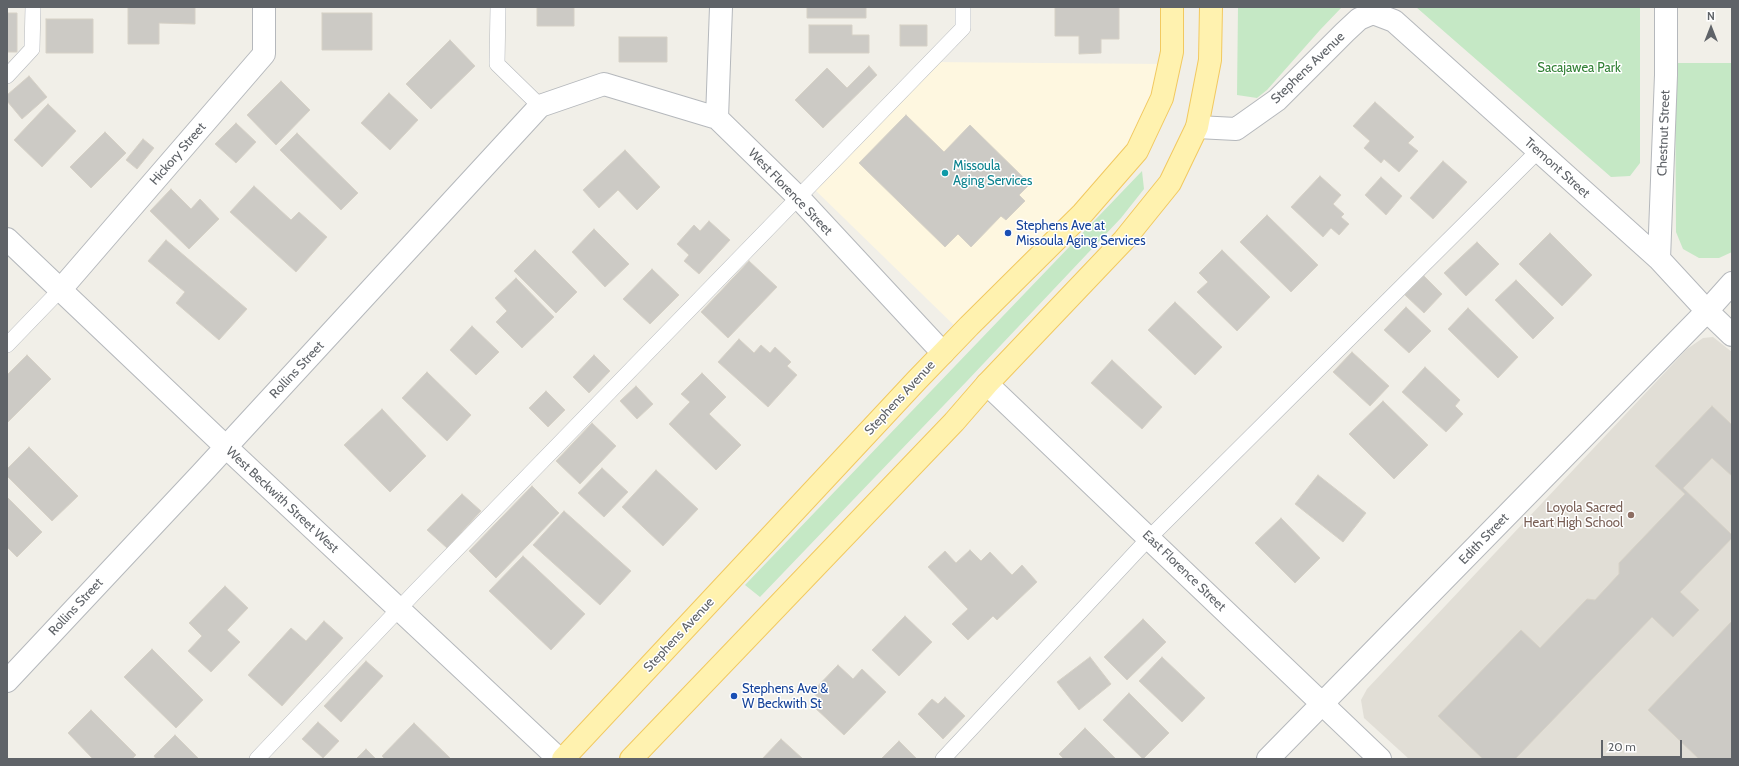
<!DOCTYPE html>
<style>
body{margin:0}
#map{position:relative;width:1739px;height:766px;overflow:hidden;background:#f1efe8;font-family:Cabin,sans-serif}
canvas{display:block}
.frame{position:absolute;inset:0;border:8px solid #5f6368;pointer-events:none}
.north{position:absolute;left:1691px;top:8px;width:40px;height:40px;-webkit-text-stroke:3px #fff;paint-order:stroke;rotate:0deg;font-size:11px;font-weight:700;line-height:16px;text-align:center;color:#5f6368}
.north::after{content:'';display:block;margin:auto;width:14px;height:18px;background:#5f6368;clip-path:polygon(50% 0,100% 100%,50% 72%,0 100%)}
.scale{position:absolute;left:1601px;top:740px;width:81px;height:18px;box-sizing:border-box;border:2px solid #5f6368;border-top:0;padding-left:5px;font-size:12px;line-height:14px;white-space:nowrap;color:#5f6368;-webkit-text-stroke:3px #fff;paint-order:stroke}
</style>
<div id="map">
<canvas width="1739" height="766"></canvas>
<div class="frame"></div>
<div class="north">N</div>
<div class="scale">20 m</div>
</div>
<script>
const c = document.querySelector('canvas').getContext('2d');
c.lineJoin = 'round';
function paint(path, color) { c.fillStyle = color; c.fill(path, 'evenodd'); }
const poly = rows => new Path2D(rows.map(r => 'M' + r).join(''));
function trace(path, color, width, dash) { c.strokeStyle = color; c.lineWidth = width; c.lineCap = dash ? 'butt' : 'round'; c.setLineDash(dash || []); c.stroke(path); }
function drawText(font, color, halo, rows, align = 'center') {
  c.font = font + ' Cabin,sans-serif'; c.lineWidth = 3; c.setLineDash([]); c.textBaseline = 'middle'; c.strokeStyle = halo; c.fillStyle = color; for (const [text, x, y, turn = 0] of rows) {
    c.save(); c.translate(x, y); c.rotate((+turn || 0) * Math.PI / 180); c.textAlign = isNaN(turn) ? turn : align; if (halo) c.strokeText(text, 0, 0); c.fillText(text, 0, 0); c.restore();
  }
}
paint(poly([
 [930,62,1163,64,1145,137,962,333,810,185]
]), '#fef7e0');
paint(poly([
 [1713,337,1732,352,1732,759,1409,759,1364,718,1361,700,1367,689,1687,349,1703,338]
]), '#e1ded6');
paint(poly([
 [1238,7,1342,7,1320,30,1267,90,1257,98,1237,95],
 [1416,7,1640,7,1640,163,1630,176,1611,177],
 [1675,63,1732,63,1732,252,1719,258,1699,258,1683,249,1676,232],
 [1142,171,1144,189,1121,218,967,381,760,597,745,585]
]), '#c5e8c5');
const building = poly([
 [128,7,195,7,195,24,159,23,159,44,128,44,128,7],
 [537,7,574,7,574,26,537,26,537,7],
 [807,7,866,7,866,18,807,18,807,7],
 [1055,7,1119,7,1119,39,1101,39,1101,53,1079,54,1079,36,1055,36,1055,7],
 [7,13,17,13,17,52,7,52,7,13],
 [322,13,372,13,372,50,322,50,322,13],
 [46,19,93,19,93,53,46,53,46,19],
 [809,25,852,25,852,35,869,35,869,53,809,53,809,25],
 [900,25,927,25,927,46,900,46,900,25],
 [619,37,667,37,667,62,619,62,619,37],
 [450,40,475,66,431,109,406,84,450,40],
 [869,66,877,75,823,128,795,100,827,68,847,88,869,66],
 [29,76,47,97,22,119,7,101,7,95,29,76],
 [281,81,310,110,276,145,247,115,281,81],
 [389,93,418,120,390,150,361,123,389,93],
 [1375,102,1414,137,1408,143,1418,151,1399,172,1384,159,1381,163,1364,148,1370,141,1353,126,1375,102],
 [48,104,76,131,42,167,14,140,48,104],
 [906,115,944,152,970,125,1030,184,1019,195,1025,201,1006,220,1001,216,971,247,958,234,945,247,859,163,906,115],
 [236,123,256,142,236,163,215,144,236,123],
 [105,132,126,153,91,188,70,167,105,132],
 [297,133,358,193,341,210,280,150,297,133],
 [143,139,154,148,137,169,126,160,143,139],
 [625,150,660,187,637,210,618,190,599,208,583,190,625,150],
 [1443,161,1467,182,1433,219,1410,198,1443,161],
 [1320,176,1341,195,1333,204,1344,214,1341,217,1349,224,1339,235,1331,228,1323,237,1291,207,1320,176],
 [1381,177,1402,196,1386,215,1365,195,1381,177],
 [254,186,291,220,299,212,327,237,296,272,230,212,254,186],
 [171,189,191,209,200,199,219,219,189,249,150,211,171,189],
 [1267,215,1318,265,1291,292,1240,242,1267,215],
 [709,221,730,240,699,274,684,261,689,255,677,244,694,225,700,231,709,221],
 [594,229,629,264,605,287,572,252,594,229],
 [1550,233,1592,275,1562,306,1519,264,1550,233],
 [166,240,247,309,219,340,176,303,185,292,148,261,166,240],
 [1477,242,1499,264,1466,296,1444,273,1477,242],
 [535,250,577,292,556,313,514,271,535,250],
 [1222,250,1270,297,1237,331,1197,292,1208,282,1199,273,1222,250],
 [749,261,777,287,728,338,701,312,749,261],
 [652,269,679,295,650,324,623,299,652,269],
 [1424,276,1442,294,1424,313,1405,295,1424,276],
 [516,278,554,317,522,348,496,322,507,311,495,298,516,278],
 [1516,280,1554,318,1533,339,1495,300,1516,280],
 [1175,302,1222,347,1195,375,1148,330,1175,302],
 [1406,307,1431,331,1409,353,1384,330,1406,307],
 [1468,308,1518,357,1498,378,1448,329,1468,308],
 [472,326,499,352,476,375,450,350,472,326],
 [739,339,754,353,761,345,770,353,775,347,791,362,787,366,797,375,768,407,718,362,739,339],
 [1352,352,1389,386,1370,406,1333,372,1352,352],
 [27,355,51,379,7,423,7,375,27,355],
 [594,355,610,371,589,393,573,377,594,355],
 [1112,360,1162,407,1142,429,1091,383,1112,360],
 [1425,367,1460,400,1455,406,1463,414,1446,432,1402,392,1425,367],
 [427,372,471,415,447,441,402,398,427,372],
 [702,373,726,397,709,414,741,445,716,470,669,424,690,402,681,394,702,373],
 [636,386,653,404,637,419,620,401,636,386],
 [546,391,565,410,548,427,529,408,546,391],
 [1383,401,1428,445,1394,479,1349,434,1383,401],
 [1712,406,1732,425,1732,476,1712,458,1683,488,1732,535,1732,538,1680,592,1699,610,1673,637,1652,617,1515,759,1483,759,1438,716,1521,630,1540,648,1587,599,1595,600,1619,574,1619,563,1685,494,1655,466,1712,406],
 [382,409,426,456,390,492,344,445,382,409],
 [592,423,616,446,580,484,556,461,592,423],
 [29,447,78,496,52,521,7,476,7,469,29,447],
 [602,468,628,492,604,517,578,493,602,468],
 [656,470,698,509,663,546,622,507,656,470],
 [1318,475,1366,513,1343,542,1295,504,1318,475],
 [532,486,559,513,496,578,469,551,532,486],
 [462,494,481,511,447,548,427,530,462,494],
 [7,497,42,532,17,557,7,547,7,497],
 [564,511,631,571,600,605,533,545,564,511],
 [1281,518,1320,558,1295,583,1255,543,1281,518],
 [970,550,981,561,990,552,1012,575,1022,565,1037,582,997,620,993,616,968,640,952,624,968,609,928,567,945,551,956,563,970,550],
 [523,556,585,614,551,650,489,591,523,556],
 [225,586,248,608,227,630,240,642,211,672,188,651,202,636,189,623,225,586],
 [905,616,932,642,899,676,872,650,905,616],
 [1143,619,1166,642,1127,680,1104,657,1143,619],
 [324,621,343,638,282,706,248,675,291,628,306,641,324,621],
 [1732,621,1732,759,1699,759,1648,710,1732,621],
 [152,649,203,700,176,728,124,677,152,649],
 [1090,657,1111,684,1079,710,1057,682,1090,657],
 [1162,657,1205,698,1182,722,1139,681,1162,657],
 [366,661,383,676,341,722,324,706,366,661],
 [838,665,853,679,862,669,886,692,844,735,813,706,820,699,812,692,838,665],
 [1129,693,1169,733,1143,759,1103,720,1129,693],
 [945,697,965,716,943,739,918,714,932,699,938,704,945,697],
 [91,710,136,755,132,759,93,759,68,733,91,710],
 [318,722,339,741,323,758,302,739,318,722],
 [414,723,451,759,385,759,382,756,414,723],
 [1085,728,1116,759,1064,759,1059,754,1085,728],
 [175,735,199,759,156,759,154,756,175,735],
 [781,739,803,759,762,759,781,739],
 [899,741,917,759,883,759,882,758,899,741],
 [366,749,376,759,356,759,366,749]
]);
paint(building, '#cccac5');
trace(building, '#d6d1c6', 1);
const service = poly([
 [498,7,497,64,540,106],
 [7,76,32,49,33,7],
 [7,345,61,289],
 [257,759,416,591,963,28,963,7],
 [943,759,1149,538,1538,151]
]);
const minor = poly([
 [717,118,721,7],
 [1197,127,1236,129,1277,100,1345,32,1359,19,1373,13,1394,21,1659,259,1707,311,1732,335],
 [1659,259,1666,75,1666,7],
 [61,289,264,54,264,7],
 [987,384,1380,759],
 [7,681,202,473,540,106,604,84,717,118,798,197,943,353],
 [1268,759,1707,311,1732,283]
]);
const tertiary = poly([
 [7,239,226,447,559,759]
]);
const primary = poly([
 [563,759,916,381,969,326,1083,213,1137,151,1162,98,1172,52,1172,7],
 [631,759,954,422,987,384,1124,240,1170,183,1197,127,1210,60,1211,7]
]);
trace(service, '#b5b8bc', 16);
trace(minor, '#b5b8bc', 24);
trace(tertiary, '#b5b8bc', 24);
trace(primary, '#f2c960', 24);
trace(service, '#fff', 15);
trace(minor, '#fff', 22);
trace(tertiary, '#fff', 22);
trace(primary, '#fff2af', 22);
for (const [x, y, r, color] of [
 [945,173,4,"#0f9aa8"],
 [1008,233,4,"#1a4fb4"],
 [1631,515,4,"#8d6e63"],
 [734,696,4,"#1a4fb4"]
]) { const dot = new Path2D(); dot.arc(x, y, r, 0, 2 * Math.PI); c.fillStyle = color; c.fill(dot); trace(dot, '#fff', 1.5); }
drawText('13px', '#5f6368', '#fff', [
 ["Stephens Avenue",1308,68,-44],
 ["Chestnut Street",1664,133,-88],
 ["Hickory Street",178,154,-49],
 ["Tremont Street",1557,168,42],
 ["West Florence Street",790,192,46],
 ["Rollins Street",297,370,-47],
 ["Stephens Avenue",900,398,-47],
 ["West Beckwith Street West",282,500,43],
 ["Edith Street",1484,539,-46],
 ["East Florence Street",1184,571,44],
 ["Rollins Street",76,607,-47],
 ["Stephens Avenue",679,635,-47]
]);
drawText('13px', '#348238', '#fff', [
 ["Sacajawea Park",1579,68]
]);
drawText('13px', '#0d838f', '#fff', [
 ["Missoula",953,166],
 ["Aging Services",953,181]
], 'left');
drawText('13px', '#164399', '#fff', [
 ["Stephens Ave at",1016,226],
 ["Missoula Aging Services",1016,241],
 ["Stephens Ave &",742,689],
 ["W Beckwith St",742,704]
], 'left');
drawText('13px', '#785e54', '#fff', [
 ["Loyola Sacred",1623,508],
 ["Heart High School",1623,523]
], 'right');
</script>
